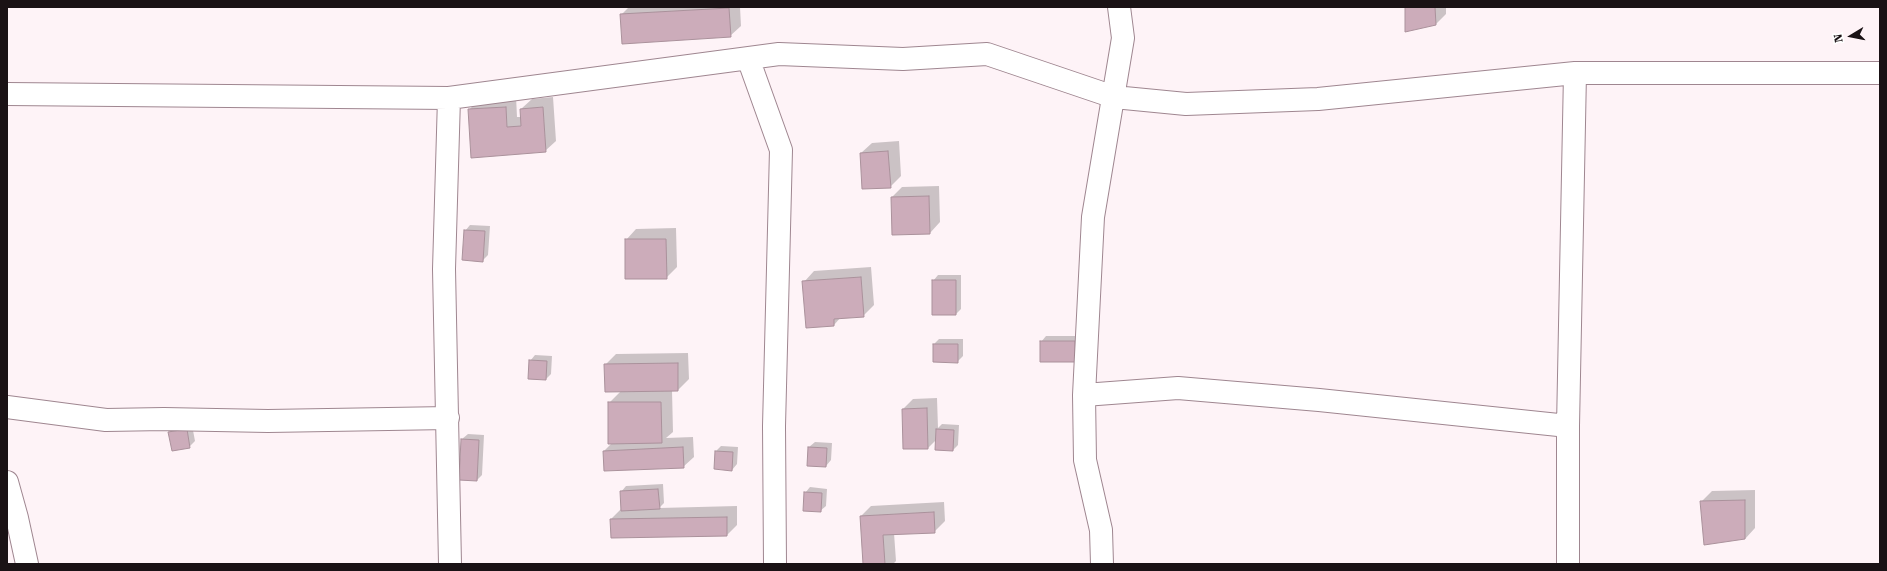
<!DOCTYPE html>
<style>
body{margin:0}
#map{position:relative;width:1887px;height:571px;overflow:hidden;background:#fef3f7;font-family:"Roboto Serif",serif}
canvas{display:block}
.frame{position:absolute;inset:0;border:8px solid #1a1215;pointer-events:none}
.north{position:absolute;left:1831px;top:16px;width:40px;height:40px;-webkit-text-stroke:3px #fff;paint-order:stroke;rotate:260deg;font-size:11px;font-weight:700;line-height:16px;text-align:center;color:#1a1215}
.north::after{content:'';display:block;margin:auto;width:14px;height:18px;background:#1a1215;clip-path:polygon(50% 0,100% 100%,50% 72%,0 100%)}
</style>
<div id="map">
<canvas width="1887" height="571"></canvas>
<div class="frame"></div>
<div class="north">N</div>
</div>
<script>
const c = document.querySelector('canvas').getContext('2d');
c.lineJoin = 'round';
function paint(path, color) { c.fillStyle = color; c.fill(path, 'evenodd'); }
const poly = rows => new Path2D(rows.map(r => 'M' + r).join(''));
function trace(path, color, width, dash) { c.strokeStyle = color; c.lineWidth = width; c.lineCap = dash ? 'butt' : 'round'; c.setLineDash(dash || []); c.stroke(path); }
paint(poly([
 [629,7,740,7,741,26,730,36,621,15],
 [1406,7,1446,7,1446,14,1436,24],
 [516,96,517,117,522,117,521,109,532,99,553,97,556,141,545,151,469,110,479,99],
 [899,141,901,176,890,187,861,153,872,143],
 [939,186,940,222,930,233,892,197,902,187],
 [470,225,490,226,488,255,482,261,465,231],
 [676,228,677,267,666,278,626,240,636,229],
 [871,267,874,305,863,316,841,317,834,325,804,282,814,271],
 [938,275,961,275,961,309,956,314,933,281],
 [1046,336,1080,336,1081,355,1041,342],
 [939,339,963,339,963,356,957,362,934,344],
 [688,353,689,379,678,390,672,390,673,432,666,438,693,437,694,457,683,467,604,451,612,443,609,403,621,391,605,365,616,354],
 [535,355,552,356,551,374,546,379,530,361],
 [937,398,938,428,942,424,959,425,958,445,953,450,937,439,928,448,903,409,913,399],
 [192,425,195,441,189,447,169,433,175,428],
 [468,434,484,435,482,475,477,480,462,439],
 [815,442,832,443,831,460,826,466,809,447],
 [721,446,738,447,737,464,732,470,716,451],
 [663,484,664,503,659,508,737,506,737,525,727,535,611,519,622,508,621,492,626,486],
 [810,487,827,489,826,506,820,511,805,493],
 [1755,490,1755,528,1745,539,1701,502,1712,491],
 [944,502,945,521,934,532,894,533,896,561,893,564,864,564,861,516,871,506]
]), '#0003');
const building = poly([
 [1405,7,1435,7,1436,25,1405,32,1405,7],
 [729,8,731,37,622,44,620,14,729,8],
 [506,107,507,127,521,126,520,109,543,107,546,152,471,158,468,109,506,107],
 [888,151,891,188,862,189,860,153,888,151],
 [929,196,930,234,892,235,891,197,929,196],
 [464,230,485,231,483,262,462,260,464,230],
 [625,239,666,239,667,279,625,279,625,239],
 [861,277,864,317,834,319,834,326,806,328,802,281,861,277],
 [932,280,956,280,956,315,932,315,932,280],
 [1040,341,1075,341,1076,362,1040,362,1040,341],
 [933,344,958,344,958,363,933,362,933,344],
 [529,360,547,361,546,380,528,379,529,360],
 [678,363,678,391,605,392,604,364,678,363],
 [608,402,661,402,662,443,608,444,608,402],
 [927,408,928,449,903,449,902,409,927,408],
 [187,429,190,448,172,451,168,432,187,429],
 [936,429,954,430,953,451,935,450,936,429],
 [461,439,479,440,477,481,459,480,461,439],
 [683,447,684,468,604,471,603,451,683,447],
 [808,447,827,448,826,467,807,466,808,447],
 [715,451,733,452,732,471,714,469,715,451],
 [658,489,660,509,621,511,620,491,658,489],
 [804,492,822,493,821,512,803,511,804,492],
 [1745,500,1745,539,1704,545,1700,501,1745,500],
 [934,512,935,533,883,535,885,564,863,564,860,516,934,512],
 [727,517,727,536,611,538,610,519,727,517]
]);
paint(building, '#ccacba');
trace(building, '#aa919b', 1);
const street = poly([
 [748,58,781,150,774,426,775,564],
 [7,94,449,98,779,54,903,59,987,54,1114,97,1186,104,1318,99,1575,73,1880,73],
 [449,98,444,269,450,564],
 [1084,395,1178,388,1319,400,1568,426],
 [7,407,106,420,164,419,268,421,448,418],
 [7,482,17,518,27,564],
 [1102,564,1101,530,1085,460,1084,395,1093,217,1123,38,1119,7],
 [1568,564,1568,426,1575,73]
]);
trace(street, '#9f8690', 24);
trace(street, '#fff', 22);
</script>
